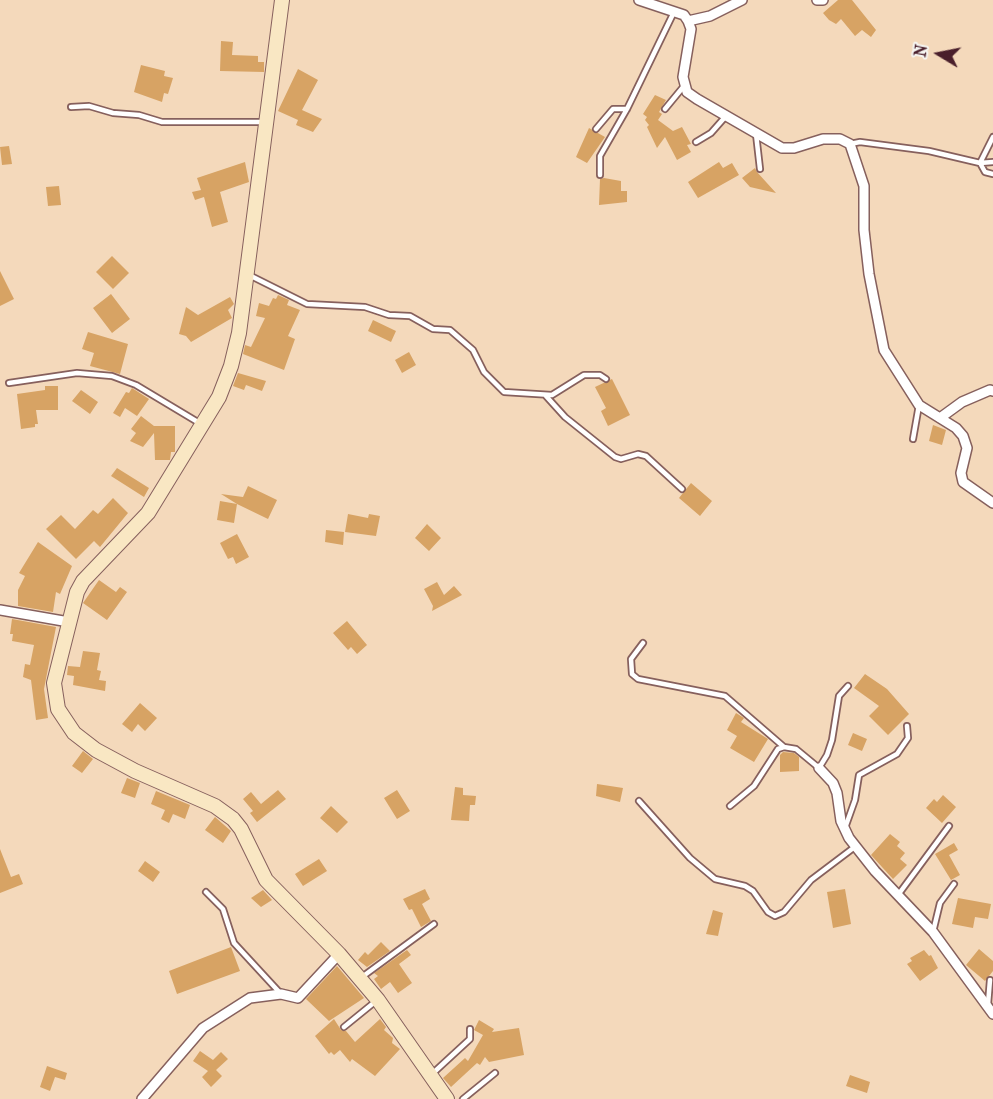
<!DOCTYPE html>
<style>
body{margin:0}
#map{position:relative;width:993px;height:1099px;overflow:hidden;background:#f4d9bb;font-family:"IM FELL French Canon",serif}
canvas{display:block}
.north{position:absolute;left:909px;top:24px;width:60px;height:60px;-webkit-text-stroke:4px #f6f6f2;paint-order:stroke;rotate:280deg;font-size:16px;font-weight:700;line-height:24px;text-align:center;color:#4a1f2b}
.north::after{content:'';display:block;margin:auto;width:21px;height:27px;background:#4a1f2b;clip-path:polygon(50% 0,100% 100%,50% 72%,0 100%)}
</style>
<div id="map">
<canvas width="993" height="1099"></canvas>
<div class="north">N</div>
</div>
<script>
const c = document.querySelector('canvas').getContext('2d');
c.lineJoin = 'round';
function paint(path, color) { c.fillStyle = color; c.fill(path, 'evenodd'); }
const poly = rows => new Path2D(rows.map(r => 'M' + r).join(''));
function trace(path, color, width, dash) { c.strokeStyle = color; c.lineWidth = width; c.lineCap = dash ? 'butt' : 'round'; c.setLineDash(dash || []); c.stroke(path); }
paint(poly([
 [838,0,852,0,876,30,871,37,862,30,855,36,841,19,836,24,829,20,823,13],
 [221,41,233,42,232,55,258,56,258,62,264,62,264,72,220,71],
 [141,65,165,71,164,76,173,78,168,94,164,93,162,102,134,92],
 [298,69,318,80,302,110,322,119,313,132,296,125,298,120,278,111],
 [655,95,666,100,659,112,662,114,658,120,673,131,682,127,691,144,687,145,691,152,677,160,665,137,657,148,647,127,649,125,645,120,647,117,643,114],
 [589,128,605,137,587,163,576,157],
 [9,146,12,164,2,165,0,147],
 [245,162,249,182,220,192,228,222,212,227,204,197,195,200,192,192,201,190,197,178],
 [719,162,723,168,732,163,739,175,698,198,688,182],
 [755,168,757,172,776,193,750,187,742,178],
 [604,178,621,181,621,191,627,191,627,202,599,205,600,179],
 [59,186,61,205,48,206,46,187],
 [112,256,129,273,113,289,96,272],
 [0,271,14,299,0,306],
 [111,294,130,319,112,333,93,308],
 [278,295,289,300,287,305,300,310,288,336,295,339,284,370,243,354,245,345,251,347,265,318,256,316,259,303,269,306,273,298,276,299],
 [230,297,234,304,228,310,232,318,191,342,186,336,179,334,186,307,198,315],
 [373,320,396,331,391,342,368,331],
 [88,332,128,344,120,374,90,366,94,353,82,349],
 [409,352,416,365,402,373,395,360],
 [238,373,266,381,262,391,246,385,244,390,233,386],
 [612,379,630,415,608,426,601,411,606,408,595,387],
 [45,386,58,386,58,410,36,410,38,424,35,424,35,427,21,429,17,394,45,390],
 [132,388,149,399,137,416,125,408,120,417,113,413,126,392,129,393],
 [81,390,98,402,90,414,72,401],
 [141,416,154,426,175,426,175,452,171,452,170,460,155,460,154,433,143,447,130,441,136,433,131,429],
 [933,425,946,430,942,445,929,441],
 [117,468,149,488,144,497,111,476],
 [691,483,712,501,700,516,679,498],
 [248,486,277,500,268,519,237,504,234,523,217,520,220,501,237,504,221,494,243,497],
 [113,498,128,513,100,547,94,541,76,559,46,529,61,515,75,529,93,510,98,514],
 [348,514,368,518,369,514,380,516,376,536,345,532],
 [427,524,441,538,429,551,415,538],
 [326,530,344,532,343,545,325,542],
 [237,534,249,557,236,564,233,557,228,559,220,543],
 [38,542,72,566,60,594,56,592,53,612,18,606,18,590,25,576,19,573],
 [99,580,116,592,120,587,127,592,107,620,83,603],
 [437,582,444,595,454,586,462,595,432,611,433,606,424,589],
 [12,619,56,627,44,689,48,718,36,720,31,680,23,677,25,664,30,665,34,645,12,641,13,634,10,634],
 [347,621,367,645,357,654,351,647,348,650,333,633],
 [83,651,100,653,97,670,101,671,99,680,106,681,105,691,73,685,74,676,67,675,68,666,80,667],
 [865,674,887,689,909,714,888,735,869,716,879,706,854,688],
 [140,703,157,718,145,731,138,724,132,732,122,724],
 [736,713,744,718,741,722,768,739,754,762,730,748,737,736,727,730],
 [853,733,867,739,862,751,848,745],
 [83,751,93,759,82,773,72,766],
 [783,752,794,753,799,757,799,771,780,772,780,755],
 [127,778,140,783,135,798,121,793],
 [597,784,623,788,620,802,596,796],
 [455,787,463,788,463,795,476,796,475,805,470,805,469,821,451,820],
 [278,790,286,799,257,822,250,813,253,811,243,799,251,792,261,804],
 [397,790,410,811,397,819,384,798],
 [156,791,190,805,185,819,173,814,169,823,161,819,165,810,151,804],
 [943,795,956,807,942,823,926,808,934,799,937,802],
 [331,806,348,822,337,833,320,818],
 [215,817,231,831,223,843,205,830],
 [890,834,900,842,897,846,905,853,900,859,907,865,893,879,871,855],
 [954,843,958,850,949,855,960,875,951,880,935,854],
 [0,849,11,877,19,874,23,884,0,893],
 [319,859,327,871,303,886,295,874],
 [145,861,160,872,153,882,138,871],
 [425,889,430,899,422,904,431,921,421,927,412,909,409,910,403,899],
 [845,889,851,924,833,928,827,892],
 [263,890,272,900,261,907,251,898],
 [958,898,991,904,988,919,975,917,973,928,952,924],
 [713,910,723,913,718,936,706,934],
 [381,942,390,951,367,967,358,960,365,952,368,955],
 [231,947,240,971,177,994,169,971],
 [979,949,993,961,993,971,985,981,966,965],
 [407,950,411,955,399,964,412,983,398,993,390,982,381,989,374,979,378,976,374,973],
 [924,950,929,956,931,955,938,968,920,981,907,964,912,961,910,958],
 [337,966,364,998,329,1021,306,999],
 [334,1019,341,1030,346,1031,355,1042,380,1019,386,1027,384,1030,393,1038,392,1043,400,1049,375,1076,352,1059,350,1062,340,1050,334,1055,331,1052,329,1054,315,1036],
 [479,1020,494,1029,492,1032,519,1028,524,1055,489,1062,485,1057,480,1065,477,1063,451,1087,443,1078,465,1058,468,1061,483,1035,474,1030],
 [200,1051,213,1060,221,1052,228,1059,216,1070,222,1076,211,1087,202,1077,208,1071,193,1061],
 [47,1066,67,1073,65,1080,55,1077,50,1091,40,1087],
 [850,1075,870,1082,867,1093,846,1086]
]), '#d7a364');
const lane = poly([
 [71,107,89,106,113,113,139,115,162,122,265,122],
 [665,109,684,86],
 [596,129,613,109,627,109],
 [756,134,760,169],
 [993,137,980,163,985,172,993,174],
 [696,142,711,133,726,116],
 [850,144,860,142,929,151,980,163,993,162],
 [600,175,600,156,627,109,674,12],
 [249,275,307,304,365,307,389,315,410,316,433,329,450,330,473,350,484,372,504,392,552,395,584,375,600,375,606,379],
 [9,383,77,373,112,376,136,385,201,424],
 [546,396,565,417,615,457,621,459,638,454,646,456,682,489],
 [913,439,919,405],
 [643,643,631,659,632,674,638,679,725,696,784,747],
 [639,801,690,858,715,879,745,886,753,891,768,912,775,916,784,912,811,880,856,846],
 [730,806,754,786,778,749,784,747,796,749,819,768,827,755,832,740,839,696,848,686],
 [845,828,855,800,859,775,897,754,908,738,907,726],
 [206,892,223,909,234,943,281,994],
 [898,895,949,826],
 [933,932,940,903,954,884],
 [362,977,434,924],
 [988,1004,990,980],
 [344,1027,376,1001],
 [432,1074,470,1039,470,1029],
 [463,1099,495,1073]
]);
const street = poly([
 [639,0,684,15,688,21,691,29,683,77,687,92,697,99,782,148,794,148,823,139,840,139,850,144,864,186,864,230,869,274,884,350,919,405,956,428,963,436,967,448,961,473,963,482,993,503],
 [817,0,823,0],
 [688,21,710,16,742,0],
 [940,418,962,402,990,390,993,391],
 [0,610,69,622],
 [819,768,833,783,837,793,841,821,849,838,875,871,933,932,993,1014],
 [142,1099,203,1028,250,998,281,994,298,998,339,954]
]);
const secondary = poly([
 [282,0,239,333,231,366,219,397,148,513,83,581,77,592,54,683,58,709,74,733,96,750,135,771,215,806,233,819,241,829,266,880,339,954,378,1000,447,1099]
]);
trace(lane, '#86605d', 8);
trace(street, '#86605d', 12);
trace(secondary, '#86605d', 16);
trace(lane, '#fff', 4.5);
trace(street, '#fff', 9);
trace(secondary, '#f9e7c3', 14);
</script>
